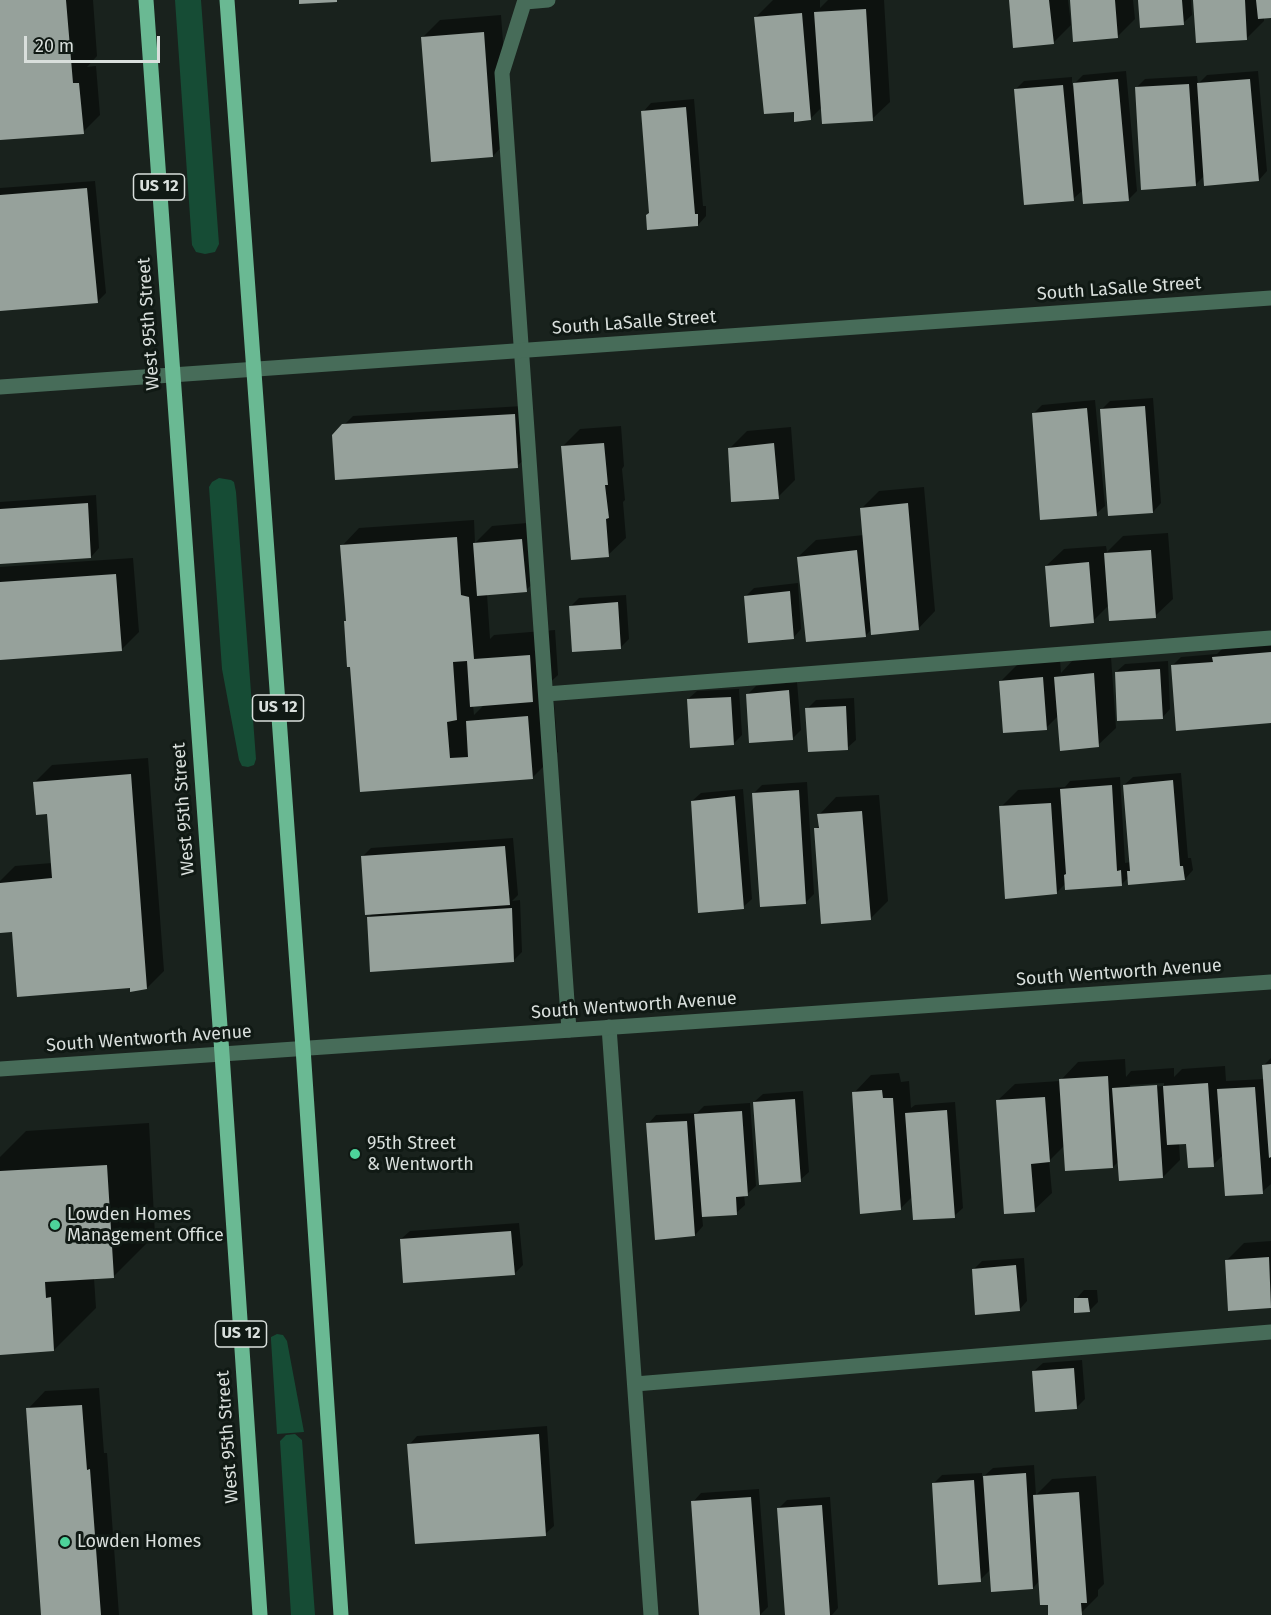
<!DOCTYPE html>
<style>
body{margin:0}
#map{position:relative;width:1271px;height:1615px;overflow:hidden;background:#19221d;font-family:"Fira Sans",sans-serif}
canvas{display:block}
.scale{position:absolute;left:24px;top:36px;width:136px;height:27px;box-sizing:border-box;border:3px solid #d9dfdc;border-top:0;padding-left:8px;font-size:18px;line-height:21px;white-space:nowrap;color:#d9dfdc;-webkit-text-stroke:4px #101914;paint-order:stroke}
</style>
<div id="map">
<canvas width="1271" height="1615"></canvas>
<div class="scale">20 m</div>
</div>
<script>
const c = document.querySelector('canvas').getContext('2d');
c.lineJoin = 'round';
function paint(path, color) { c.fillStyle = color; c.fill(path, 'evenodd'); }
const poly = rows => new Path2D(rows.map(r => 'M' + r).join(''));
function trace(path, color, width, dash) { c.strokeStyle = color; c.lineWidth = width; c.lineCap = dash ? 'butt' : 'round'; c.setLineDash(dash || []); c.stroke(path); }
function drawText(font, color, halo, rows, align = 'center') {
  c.font = font + ' "Fira Sans",sans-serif'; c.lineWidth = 6; c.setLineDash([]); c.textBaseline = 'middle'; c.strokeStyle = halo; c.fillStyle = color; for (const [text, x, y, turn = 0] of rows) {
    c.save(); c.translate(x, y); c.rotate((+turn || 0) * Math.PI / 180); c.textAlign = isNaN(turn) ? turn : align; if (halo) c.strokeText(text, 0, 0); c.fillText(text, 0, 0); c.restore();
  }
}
paint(poly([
 [175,0,201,0,219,244,215,252,205,254,196,252,192,245],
 [219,478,231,480,234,482,236,492,256,759,254,765,248,767,242,766,239,760,222,669,209,487,212,482],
 [277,1334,283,1335,287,1341,304,1432,277,1434,271,1340,271,1337],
 [295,1434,302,1440,315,1615,291,1615,280,1441,286,1435]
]), '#164c35');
paint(poly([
 [0,0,93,0,97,56,87,67,96,66,100,115,83,132,0,139],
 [773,0,820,0,820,8,828,0,884,0,890,102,872,119,822,107,810,119,795,110,756,17],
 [1010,0,1068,0,1071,25,1053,43],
 [1071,0,1133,0,1135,19,1117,37],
 [1140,0,1191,0,1192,15,1183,23],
 [1195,0,1271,0,1271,17,1264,17,1264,21,1247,38],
 [501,15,510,138,493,156,423,37,440,20],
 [1126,71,1137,191,1129,199,1084,189,1073,199,1015,90,1024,81,1072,77,1072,86,1083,75],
 [1258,71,1267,171,1259,180,1205,175,1195,185,1136,88,1145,79,1197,76,1198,84,1207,75],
 [694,99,703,206,706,206,706,216,698,225,650,212,643,112,651,103],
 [95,181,106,293,97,302,0,310,0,188],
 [1153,398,1161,503,1153,512,1102,409,1110,401],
 [1095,400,1105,506,1096,514,1033,414,1042,405],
 [523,406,526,458,517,466,333,436,353,416],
 [621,426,624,466,622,469,625,500,623,502,626,538,608,555,562,447,580,429],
 [791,427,795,480,778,497,729,449,747,431],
 [924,487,935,611,918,629,872,629,865,636,798,557,816,540,864,535,862,508,879,491],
 [96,495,99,548,91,557,0,563,0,502],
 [474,520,475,543,492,526,539,522,544,573,526,590,487,594,490,639,494,635,555,630,558,675,540,692,553,691,558,752,532,778,362,791,342,546,359,528],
 [485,704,474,715,473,705],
 [1168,533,1173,599,1155,616,1109,605,1093,621,1046,566,1064,549,1106,546,1107,552,1123,536],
 [133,558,139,632,121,650,0,658,0,567],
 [798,583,801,629,793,638,745,597,754,588],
 [626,595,629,639,621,647,570,607,579,598],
 [1271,645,1271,722,1173,665,1181,657,1217,654,1222,649],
 [1111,657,1116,728,1098,745,1059,715,1046,728,1000,682,1018,664,1060,660,1061,673,1073,660],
 [1168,661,1170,709,1162,718,1116,672,1125,664],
 [797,682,801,730,793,738,747,695,756,686],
 [739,689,742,735,733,744,688,699,697,691],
 [854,698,856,740,847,748,807,709,816,700],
 [148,758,164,971,147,988,131,987,13,930,0,918,0,881,15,866,52,863,49,813,35,782,52,765],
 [1181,773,1188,858,1191,858,1193,870,1185,879,1129,877,1121,885,1066,883,1056,893,1001,807,1018,790,1065,787,1070,781,1120,777,1125,863,1131,862,1124,785,1133,777],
 [807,782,814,894,805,903,754,793,762,785],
 [743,789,752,899,743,907,692,801,701,793],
 [879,795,888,901,870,919,816,829,820,825,819,815,836,797],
 [513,838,518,895,512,901,520,900,522,952,514,960,368,918,374,912,362,857,371,848],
 [1271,1058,1271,1184,1262,1192,1223,1155,1213,1165,1187,1142,1179,1143,1180,1160,1163,1177,1119,1161,1113,1167,1065,1145,1049,1161,1052,1193,1034,1210,997,1101,1015,1084,1060,1081,1078,1062,1125,1059,1126,1077,1131,1071,1174,1068,1174,1077,1182,1069,1225,1066,1226,1081,1265,1079,1264,1065],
 [1164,1083,1164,1086,1130,1088,1130,1085],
 [899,1073,901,1082,909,1081,911,1108,915,1105,955,1102,963,1208,954,1216,912,1197,900,1209,854,1093,871,1075],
 [803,1091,809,1172,800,1180,754,1102,763,1094],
 [750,1103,756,1186,747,1194,744,1194,745,1205,736,1213,702,1216,703,1226,695,1235,648,1124,656,1115,697,1113,704,1106],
 [149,1123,155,1235,113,1277,94,1278,96,1308,54,1350,0,1353,0,1157,26,1131],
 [519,1223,523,1265,514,1274,401,1239,410,1231],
 [1271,1241,1271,1307,1229,1310,1227,1260,1244,1243],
 [1024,1258,1027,1301,1019,1310,973,1270,982,1261],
 [1084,1290,1097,1290,1098,1302,1089,1311,1076,1299],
 [1082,1360,1085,1399,1076,1408,1034,1371,1043,1363],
 [99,1388,104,1453,107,1453,119,1615,42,1615,28,1409,45,1391],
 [547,1426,554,1526,545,1534,409,1445,417,1436],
 [1034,1465,1036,1495,1052,1479,1096,1476,1104,1584,1098,1590,1098,1596,1081,1613,1050,1615,1049,1603,1040,1580,1033,1588,991,1569,980,1580,933,1484,942,1475,982,1473,982,1478,993,1468],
 [759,1489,768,1607,760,1615,701,1615,693,1502,701,1493],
 [830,1497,838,1608,832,1615,786,1615,779,1508,787,1500]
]), '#0007');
paint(poly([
 [0,0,66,0,73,83,79,83,84,134,0,140],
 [299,0,337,0,337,2,299,4],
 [1009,0,1049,0,1054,44,1013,48],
 [1070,0,1115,0,1118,38,1073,42],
 [1138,0,1182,0,1184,25,1140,28],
 [1193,0,1245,0,1247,40,1196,43],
 [1256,0,1271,0,1271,18,1258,19],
 [866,9,873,121,822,124,814,12],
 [802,13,811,120,794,122,794,112,764,114,754,17],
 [484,32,493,157,431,162,421,37],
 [1118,79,1129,201,1083,204,1073,83],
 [1250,79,1259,181,1204,186,1197,83],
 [1189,84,1196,186,1141,190,1135,87],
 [1063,85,1074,201,1024,205,1014,89],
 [686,107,695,214,698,214,698,226,647,230,646,215,649,213,641,111],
 [87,188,98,303,0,311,0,195],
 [1145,406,1153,513,1108,516,1100,409],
 [1087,408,1097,516,1040,520,1032,413],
 [515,414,518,468,335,480,332,435,342,424],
 [604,443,608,485,605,485,609,518,606,519,609,557,571,560,561,446],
 [774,443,779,499,731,502,728,448],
 [88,503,91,558,0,564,0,509],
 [908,503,919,630,871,635,860,508],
 [457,537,461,595,469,597,474,659,530,655,533,702,470,707,467,661,453,662,457,720,447,722,450,758,468,757,466,721,528,716,533,779,360,792,350,667,347,667,344,621,346,621,345,607,340,545],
 [522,539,527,592,477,596,473,543],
 [857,550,866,637,806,642,797,557],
 [1151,550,1156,618,1109,621,1104,553],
 [1089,562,1094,623,1050,627,1045,566],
 [116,574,122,651,0,660,0,582],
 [790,591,794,639,748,643,744,596],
 [618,602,621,649,572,652,569,606],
 [1271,652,1271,723,1176,731,1171,665,1213,662,1212,657],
 [1160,669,1163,719,1117,721,1115,672],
 [1094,673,1099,747,1060,751,1054,677],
 [1043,677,1047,730,1003,733,999,681],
 [789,690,793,740,749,743,746,694],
 [731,697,734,745,690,748,687,699],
 [846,706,848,750,808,752,805,708],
 [131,774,147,989,130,992,130,988,17,997,12,932,0,933,0,883,52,878,47,814,36,815,33,782],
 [1173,780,1180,866,1183,866,1185,880,1128,885,1127,871,1130,871,1123,785],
 [1112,785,1117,871,1121,870,1122,886,1065,890,1064,875,1066,874,1060,789],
 [799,790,806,904,760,907,752,793],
 [735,796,744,909,698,913,691,801],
 [1051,803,1057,894,1005,899,999,806],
 [862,811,871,920,821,924,814,828,819,828,817,814],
 [505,846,510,905,365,915,361,856],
 [512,908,514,962,370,972,367,917],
 [1271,1064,1271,1157,1269,1158,1262,1065],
 [1108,1076,1113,1168,1065,1171,1059,1079],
 [1208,1083,1214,1167,1188,1168,1186,1144,1167,1145,1163,1086],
 [1157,1085,1163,1178,1119,1181,1112,1088],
 [1255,1087,1263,1194,1225,1196,1217,1089],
 [882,1090,883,1098,893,1098,901,1210,860,1214,852,1092],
 [1045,1097,1050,1162,1031,1164,1035,1212,1004,1214,996,1100],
 [795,1099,801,1182,759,1185,753,1102],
 [947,1110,955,1218,913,1220,905,1113],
 [742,1111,748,1196,736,1197,737,1215,702,1217,694,1114],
 [687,1121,695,1236,655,1240,646,1123],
 [107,1165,114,1278,45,1282,46,1298,51,1297,54,1351,0,1355,0,1171],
 [511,1231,515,1275,403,1283,400,1239],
 [1269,1257,1271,1308,1228,1311,1225,1260],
 [1016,1265,1020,1311,975,1315,972,1269],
 [1074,1298,1088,1298,1090,1312,1074,1313],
 [1074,1368,1077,1409,1035,1412,1032,1371],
 [82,1405,87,1470,90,1469,101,1615,41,1615,26,1408],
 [539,1434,546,1536,415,1544,407,1444],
 [1026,1473,1033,1589,991,1592,983,1476],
 [974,1480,981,1582,938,1585,932,1483],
 [1079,1492,1087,1603,1081,1603,1082,1615,1048,1615,1048,1605,1040,1605,1033,1495],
 [751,1497,760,1615,699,1615,691,1501],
 [822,1505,830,1615,785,1615,777,1508]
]), '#96a19b');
trace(poly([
 [525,0,502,73,569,1030],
 [525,2,548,0],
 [546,694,1271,638],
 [609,1027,651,1615],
 [635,1384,1271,1332]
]), '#476c59', 15);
trace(poly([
 [0,387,1271,298],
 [0,1069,222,1054]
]), '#476c59', 15);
trace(poly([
 [222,1054,1271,982]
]), '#476c59', 15);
trace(poly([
 [146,0,222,1054,260,1615],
 [227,0,303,1048,341,1615]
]), '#6ab993', 15);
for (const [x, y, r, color] of [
 [355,1154,6,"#4dd39a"],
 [55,1225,6,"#4dd39a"],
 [65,1542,6,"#4dd39a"]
]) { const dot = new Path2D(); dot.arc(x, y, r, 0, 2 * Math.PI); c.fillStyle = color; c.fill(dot); trace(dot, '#101914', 2); }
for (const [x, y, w] of [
 [159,187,51],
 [278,708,51],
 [241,1334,51]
]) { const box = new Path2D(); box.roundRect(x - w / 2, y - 13, w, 26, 4.5); c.fillStyle = '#101914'; c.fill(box); trace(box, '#d9dfdc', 1.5); }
drawText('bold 16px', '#d9dfdc', null, [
 ["US 12",159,187],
 ["US 12",278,708],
 ["US 12",241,1334]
]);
drawText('18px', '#d9dfdc', '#101914', [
 ["South LaSalle Street",1119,289,-4],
 ["South LaSalle Street",634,323,-4],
 ["West 95th Street",149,324,-94],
 ["West 95th Street",184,809,-94],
 ["South Wentworth Avenue",1119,973,-4],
 ["South Wentworth Avenue",634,1006,-4],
 ["South Wentworth Avenue",149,1039,-4],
 ["West 95th Street",228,1437,-94]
]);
drawText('18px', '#d9dfdc', '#101914', [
 ["95th Street",367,1144],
 ["& Wentworth",367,1165],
 ["Lowden Homes",67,1215],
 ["Management Office",67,1236],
 ["Lowden Homes",77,1542]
], 'left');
</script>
